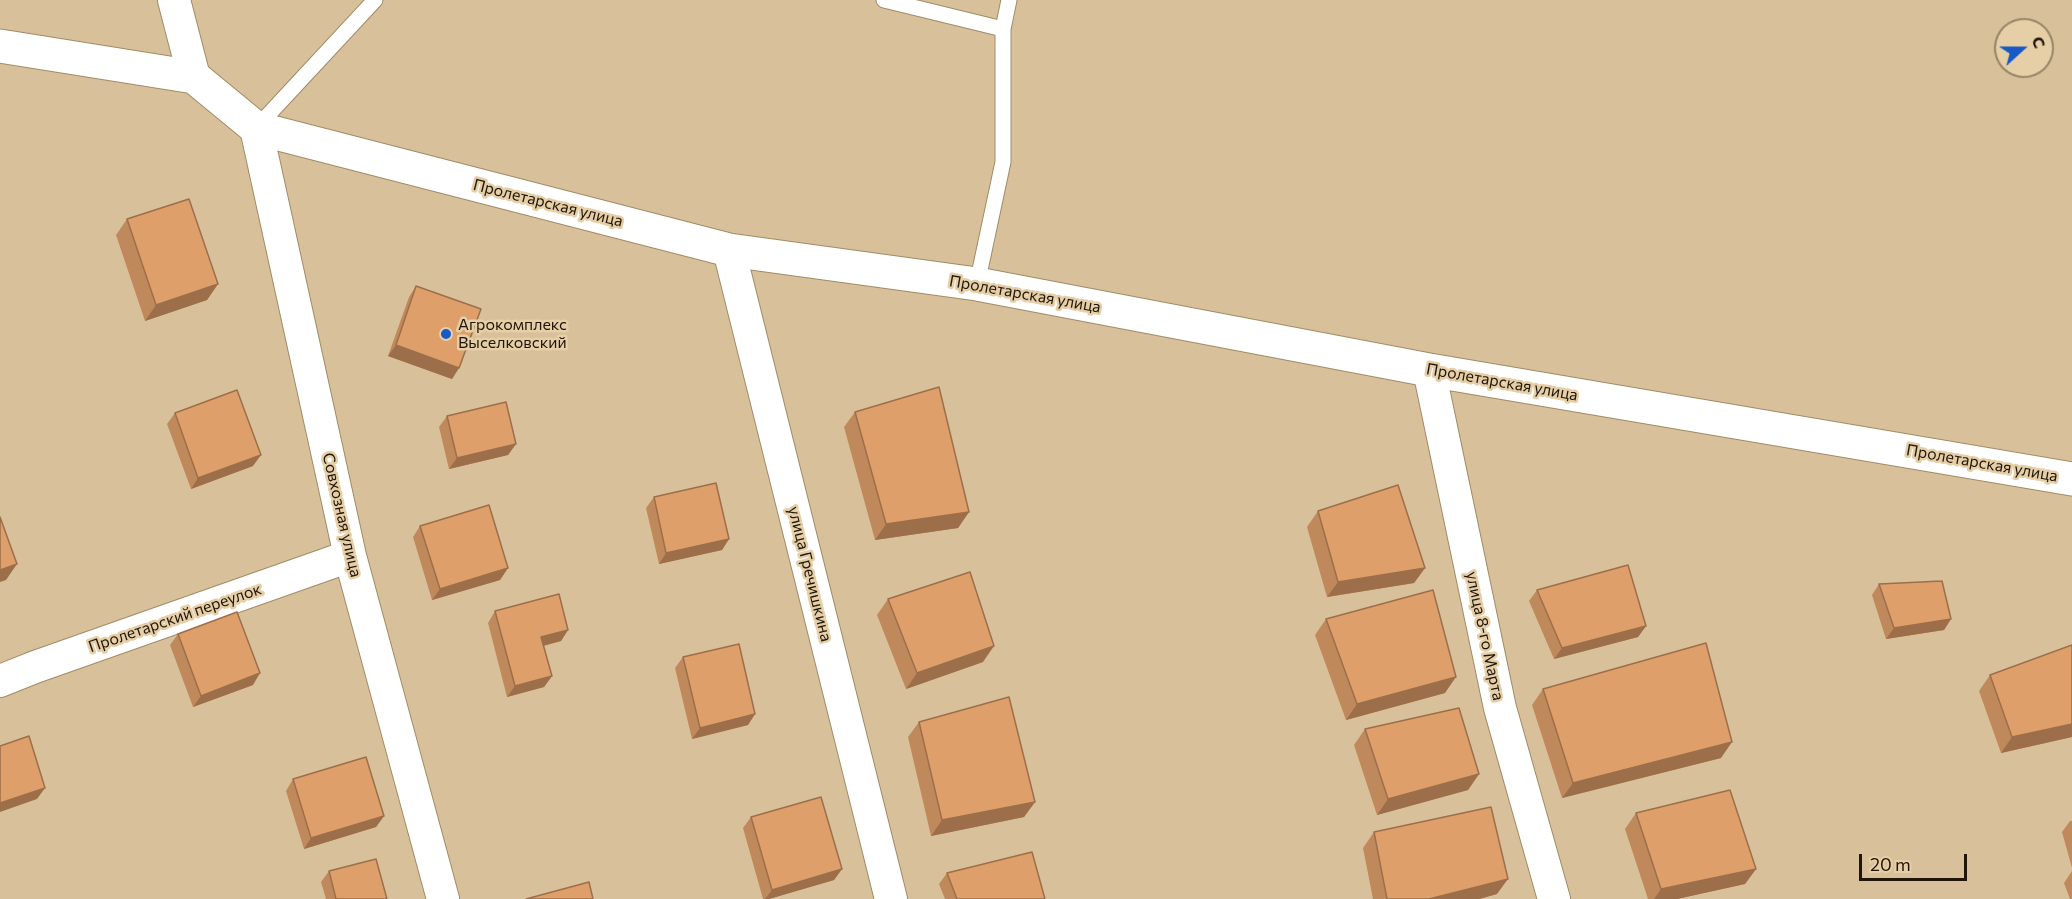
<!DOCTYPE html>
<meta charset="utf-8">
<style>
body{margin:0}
#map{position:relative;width:2072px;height:899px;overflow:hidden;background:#d8c19a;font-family:Commissioner,sans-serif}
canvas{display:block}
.north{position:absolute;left:1994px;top:18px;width:60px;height:60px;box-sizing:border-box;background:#e6cea7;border:2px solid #968467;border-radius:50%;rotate:69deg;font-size:16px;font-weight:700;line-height:24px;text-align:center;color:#1f1608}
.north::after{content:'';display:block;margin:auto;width:21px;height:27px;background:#175ac5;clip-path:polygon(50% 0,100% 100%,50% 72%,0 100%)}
.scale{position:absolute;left:1859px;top:854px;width:108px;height:27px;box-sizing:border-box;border:3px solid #1f1608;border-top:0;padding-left:8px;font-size:18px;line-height:21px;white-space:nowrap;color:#1f1608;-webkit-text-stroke:4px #e6cea7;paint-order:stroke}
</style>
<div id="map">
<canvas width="2072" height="899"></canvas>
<div class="north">С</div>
<div class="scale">20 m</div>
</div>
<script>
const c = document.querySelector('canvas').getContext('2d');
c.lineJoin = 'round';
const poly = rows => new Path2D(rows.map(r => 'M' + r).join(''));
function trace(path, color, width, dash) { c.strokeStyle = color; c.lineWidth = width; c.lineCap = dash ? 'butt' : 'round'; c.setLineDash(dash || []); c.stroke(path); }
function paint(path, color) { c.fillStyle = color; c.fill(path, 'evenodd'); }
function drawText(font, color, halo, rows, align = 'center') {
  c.font = font + ' Commissioner,sans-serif'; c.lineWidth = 5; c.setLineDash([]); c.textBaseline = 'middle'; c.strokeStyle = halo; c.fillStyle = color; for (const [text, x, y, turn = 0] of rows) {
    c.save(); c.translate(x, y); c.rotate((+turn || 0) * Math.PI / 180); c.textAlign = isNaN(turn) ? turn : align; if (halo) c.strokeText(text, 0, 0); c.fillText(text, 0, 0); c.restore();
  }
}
const lane = poly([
 [884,0,1003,29,1003,162,977,284],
 [1003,29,1009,0],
 [256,128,375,0]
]);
const street = poly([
 [174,0,194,77],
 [256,128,350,556,443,899],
 [729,250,891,899],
 [1429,370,1500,708,1554,899],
 [0,681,35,667,350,556]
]);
const secondary = poly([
 [0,46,194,77,256,128,729,250,977,284,1429,370,2072,479]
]);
trace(lane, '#a18b66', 17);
trace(street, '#a18b66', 34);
trace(secondary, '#a18b66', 35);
trace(lane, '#fff', 15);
trace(street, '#fff', 32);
trace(secondary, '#fff', 33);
paint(poly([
 [127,219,218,284,207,300,145,321,116,235],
 [416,286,459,368,452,379,388,356,409,297],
 [855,412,969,512,958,528,875,540,844,427],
 [175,413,253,466,191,489,167,424],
 [447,416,516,444,508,455,449,469,439,427],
 [654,497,729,539,722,550,659,564,646,508],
 [1318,511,1425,568,1414,583,1327,597,1307,527],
 [420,526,508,568,500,580,432,600,413,537],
 [1879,584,1951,619,1944,630,1886,639,1872,595],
 [1537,590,1646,626,1638,637,1554,659,1529,601],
 [888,599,983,662,906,689,877,615],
 [495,611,568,630,561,641,544,646,552,676,544,687,507,697,488,623],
 [1326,619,1445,693,1346,720,1315,635],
 [178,634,253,685,193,707,170,645],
 [683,657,755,714,748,725,692,739,675,668],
 [1990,675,2072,737,2001,753,1979,691],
 [1543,689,1721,758,1562,798,1532,705],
 [919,722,1035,802,1024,817,931,836,908,737],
 [1365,729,1479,774,1468,790,1377,815,1354,745],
 [293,779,384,816,376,827,304,849,286,791],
 [1636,813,1756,869,1745,884,1677,899,1648,899,1625,829],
 [751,817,842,869,834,880,769,899,763,899,743,828],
 [2070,821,2072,821,2072,868,2062,832],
 [1374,832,1497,894,1479,899,1373,899,1363,848],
 [329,871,387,899,326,899,321,882],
 [2072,871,2072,899,2070,899,2064,883],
 [947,873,1045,899,945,899,939,884]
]), '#c0895b');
paint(poly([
 [218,284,207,300,145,321,156,305],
 [396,345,459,368,452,379,388,356],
 [516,444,508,455,449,469,457,458],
 [261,455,253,466,191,489,198,478],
 [969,512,958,528,875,540,886,524],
 [729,539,722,550,659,564,666,553],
 [17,564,6,580,0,582,0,570],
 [508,568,500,580,432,600,440,589],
 [1425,568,1414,583,1327,597,1338,582],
 [1951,619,1944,630,1886,639,1894,628],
 [1646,626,1638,637,1554,659,1562,648],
 [568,630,561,641,534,648,541,637],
 [994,646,983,662,906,689,917,673],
 [260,673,253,685,193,707,201,696],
 [552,676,544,687,507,697,515,686],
 [1456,677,1445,693,1346,720,1357,704],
 [755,714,748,725,692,739,700,728],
 [2072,724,2072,737,2001,753,2012,737],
 [1732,742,1721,758,1562,798,1573,783],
 [1479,774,1468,790,1377,815,1388,799],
 [45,788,37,799,0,812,0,803],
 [1035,802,1024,817,931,836,942,820],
 [384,816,376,827,304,849,311,838],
 [842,869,834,880,769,899,765,899,772,890],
 [1756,869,1745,884,1677,899,1654,899,1661,889],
 [1508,879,1497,894,1479,899,1429,899]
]), '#9c6f4a');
const building = poly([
 [189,199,218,284,156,305,127,219,189,199],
 [416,286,481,309,459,368,396,345,416,286],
 [939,387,969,512,886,524,855,412,939,387],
 [237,390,261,455,198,478,175,413,237,390],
 [506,402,516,444,457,458,447,416,506,402],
 [716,483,729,539,666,553,654,497,716,483],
 [1398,485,1425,568,1338,582,1318,511,1398,485],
 [489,505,508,568,440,589,420,526,489,505],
 [0,517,17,564,0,570,0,517],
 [1628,565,1646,626,1562,648,1537,590,1628,565],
 [970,572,994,646,917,673,888,599,970,572],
 [1942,581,1951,619,1894,628,1879,584,1942,581],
 [1433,590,1456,677,1357,704,1326,619,1433,590],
 [559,594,568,630,541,637,552,676,515,686,495,611,559,594],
 [237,612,260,673,201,696,178,634,237,612],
 [1706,643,1732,742,1573,783,1543,689,1706,643],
 [739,644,755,714,700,728,683,657,739,644],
 [2072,645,2072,724,2012,737,1990,675,2072,645],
 [1009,697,1035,802,942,820,919,722,1009,697],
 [1459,708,1479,774,1388,799,1365,729,1459,708],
 [29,736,45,788,0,803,0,746,29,736],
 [366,757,384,816,311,838,293,779,366,757],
 [1730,790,1756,869,1661,889,1636,813,1730,790],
 [821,797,842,869,772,890,751,817,821,797],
 [1491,807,1508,879,1429,899,1387,899,1374,832,1491,807],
 [1032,852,1045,899,957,899,947,873,1032,852],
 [376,859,387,899,336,899,329,871,376,859],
 [589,882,593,899,526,899,589,882]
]);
paint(building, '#df9f6a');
trace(building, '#9c6f4a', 1.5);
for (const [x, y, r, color] of [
 [446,334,6,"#175ac5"]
]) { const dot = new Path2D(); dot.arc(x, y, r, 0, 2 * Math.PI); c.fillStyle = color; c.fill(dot); trace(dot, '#e6cea7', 2); }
drawText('16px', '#1f1608', '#e6cea7', [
 ["Пролетарская улица",548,203,14],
 ["Пролетарская улица",1025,294,10],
 ["Пролетарская улица",1502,382,10],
 ["Пролетарская улица",1982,463,10],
 ["Совхозная улица",342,515,77],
 ["улица Гречишкина",810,574,76],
 ["Пролетарский переулок",175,618,-19],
 ["улица 8-го Марта",1485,636,78]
]);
drawText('16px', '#1f1608', '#e6cea7', [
 ["Агрокомплекс",458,325],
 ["Выселковский",458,343]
], 'left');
</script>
